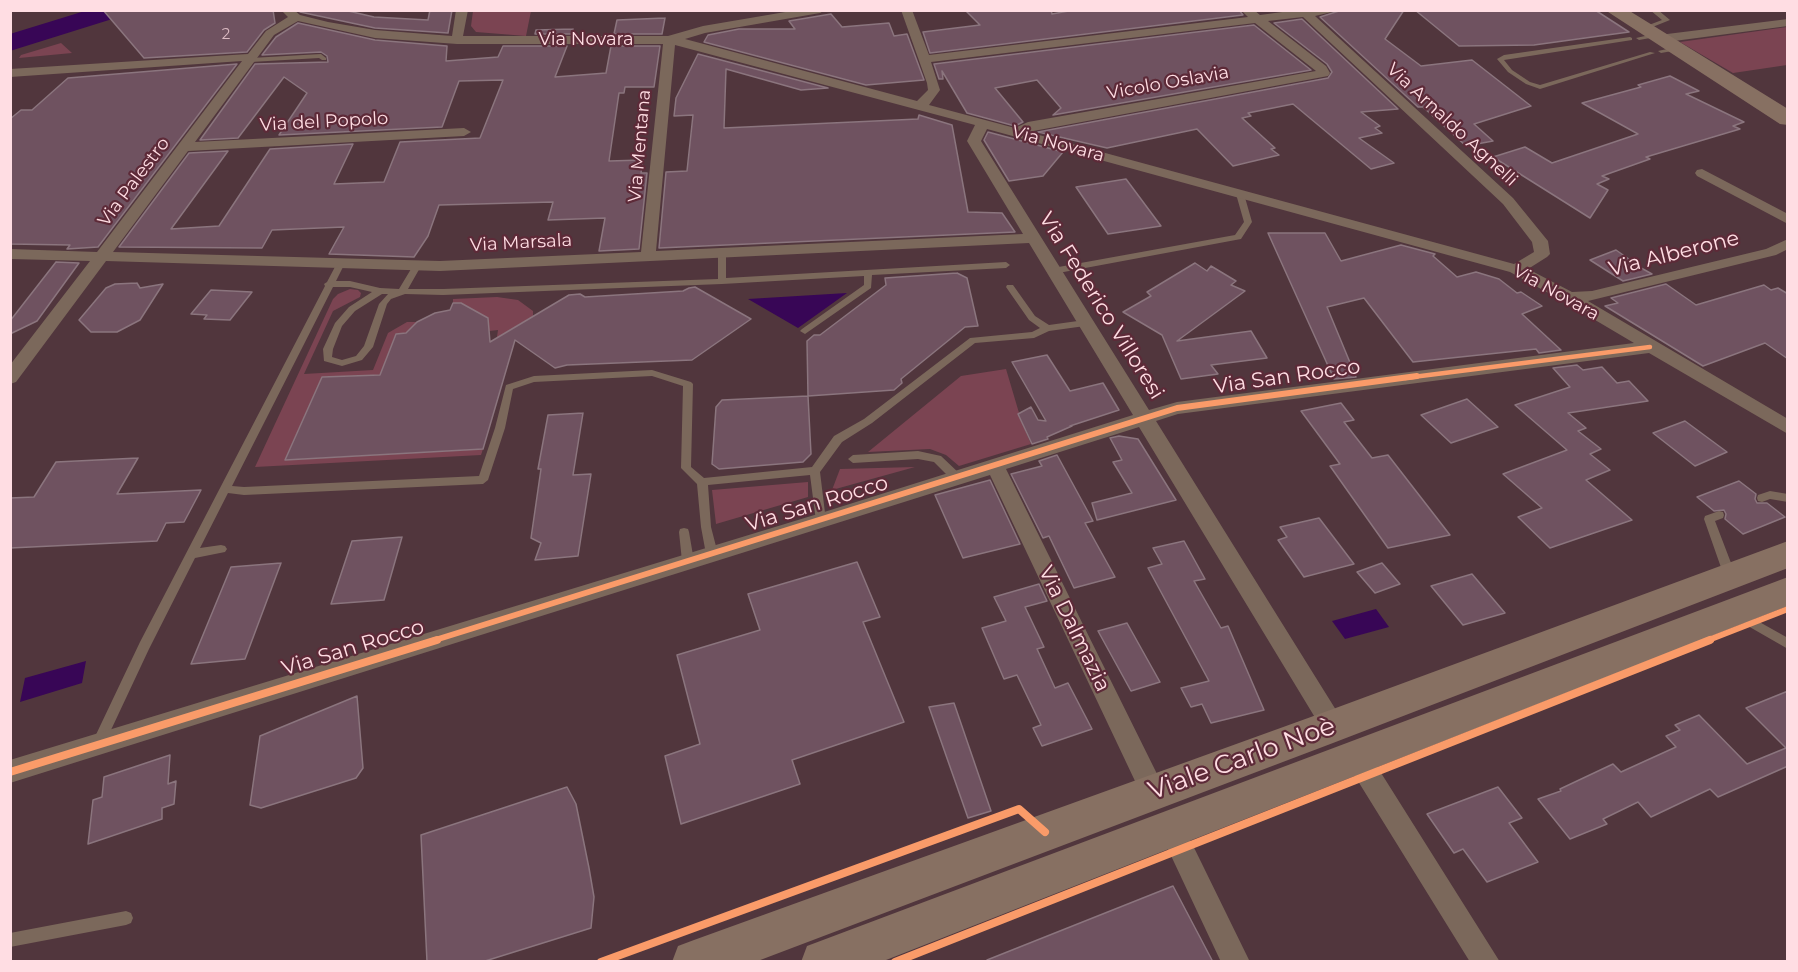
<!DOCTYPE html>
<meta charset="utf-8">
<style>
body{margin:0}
#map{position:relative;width:1798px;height:972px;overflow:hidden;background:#51363d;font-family:Montserrat,sans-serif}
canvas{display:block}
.frame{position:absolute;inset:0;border:12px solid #ffdde3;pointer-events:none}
</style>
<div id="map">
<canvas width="1798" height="972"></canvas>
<div class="frame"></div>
</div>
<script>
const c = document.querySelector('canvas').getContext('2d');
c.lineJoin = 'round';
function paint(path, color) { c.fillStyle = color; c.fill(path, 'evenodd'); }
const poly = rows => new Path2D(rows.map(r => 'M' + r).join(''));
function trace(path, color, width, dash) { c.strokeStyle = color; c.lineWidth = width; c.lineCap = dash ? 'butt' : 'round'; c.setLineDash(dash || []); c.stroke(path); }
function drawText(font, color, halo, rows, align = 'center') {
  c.font = font + ' Montserrat,sans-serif'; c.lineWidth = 4.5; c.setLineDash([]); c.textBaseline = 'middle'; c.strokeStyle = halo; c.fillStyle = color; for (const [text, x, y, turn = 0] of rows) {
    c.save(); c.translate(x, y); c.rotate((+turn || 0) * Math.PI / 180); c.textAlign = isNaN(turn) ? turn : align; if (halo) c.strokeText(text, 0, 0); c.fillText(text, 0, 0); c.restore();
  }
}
paint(poly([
 [473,11,531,11,526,36,476,32,471,26],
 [1787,27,1787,65,1733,73,1680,42],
 [61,43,72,53,19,58,21,55],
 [350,289,358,290,361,293,360,297,333,311,304,374,373,370,388,333,407,322,417,322,406,333,396,334,393,340,403,374,322,377,285,460,483,449,481,455,255,467,333,299,338,294],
 [497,297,518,300,533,311,533,316,510,330,510,337,497,337,498,330,489,331,462,303,453,303,453,299],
 [1006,369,1022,423,1031,444,959,466,946,455,930,449,868,452,961,376],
 [915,467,832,490,840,469],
 [808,482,808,497,716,524,712,490]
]), '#7b4452');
paint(poly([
 [847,293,798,328,748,299],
 [1376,609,1389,627,1345,639,1332,621],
 [86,661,82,683,20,702,25,678]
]), '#380656');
paint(poly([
 [88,10,128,10,125,15,10,51,10,34,88,10]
]), '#380656');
const building = poly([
 [103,10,273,10,275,23,264,30,247,52,144,58,103,10],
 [305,10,344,10,374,17,428,20,430,10,452,10,448,33,375,28,300,12,305,10],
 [965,10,1051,10,1052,14,1074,10,1239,10,1243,15,930,53,923,32,980,25,965,10],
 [1342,10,1404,10,1385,39,1421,66,1472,60,1531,106,1474,124,1493,141,1466,146,1423,107,1418,107,1320,17,1342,10],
 [1415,10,1595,10,1629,32,1534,45,1459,46,1415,10],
 [831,14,842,27,889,23,894,36,907,34,924,80,866,85,704,42,708,35,739,29,795,29,789,21,831,14],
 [665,18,662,34,614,34,617,20,665,18],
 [1302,19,1398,109,1361,112,1380,126,1375,128,1382,133,1359,138,1394,163,1371,169,1293,104,1248,113,1251,116,1242,118,1275,148,1271,149,1279,155,1233,166,1197,129,1107,148,1038,132,1328,78,1332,72,1327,64,1274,23,1302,19],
 [298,23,375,40,447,46,446,61,498,57,503,46,567,46,555,77,606,73,611,46,660,46,654,87,625,87,624,93,619,93,609,161,643,160,641,173,647,173,639,249,599,251,605,218,548,220,553,202,439,205,428,236,414,257,329,254,344,227,272,230,262,248,119,247,189,153,228,151,171,229,219,226,270,149,353,144,334,184,384,182,400,142,480,138,503,80,459,81,442,127,279,135,307,93,284,77,238,138,200,140,255,64,328,62,327,56,321,52,262,55,276,37,298,23],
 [1254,25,1311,70,1053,115,1061,108,1037,80,995,88,1023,122,1015,126,967,113,942,71,943,79,939,79,934,64,1254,25],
 [573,29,572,34,535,34,536,30,573,29],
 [698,54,828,88,801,90,726,69,724,128,918,119,919,115,952,125,968,212,1002,213,1015,232,659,248,666,172,687,171,693,115,674,116,676,98,698,54],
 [237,64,98,247,67,249,70,245,10,244,10,119,21,110,32,110,68,78,237,64],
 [1670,76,1699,91,1686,94,1744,122,1733,126,1740,129,1646,157,1650,159,1602,176,1609,179,1597,184,1608,190,1590,218,1493,157,1525,147,1552,163,1638,134,1582,103,1641,87,1638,85,1670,76],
 [988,132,1063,152,1043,176,1009,181,984,140,988,132],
 [1126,179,1161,226,1108,234,1076,187,1126,179],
 [1268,233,1325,233,1341,261,1401,245,1435,254,1433,256,1457,277,1476,272,1499,279,1517,293,1521,292,1542,306,1522,314,1561,350,1539,353,1536,349,1413,362,1364,298,1327,307,1356,377,1334,379,1268,233],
 [1616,250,1643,269,1652,274,1623,281,1590,260,1616,250],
 [56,262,79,263,37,321,10,334,10,321,56,262],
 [1195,263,1207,271,1211,266,1236,281,1231,285,1245,291,1177,341,1251,331,1267,358,1211,365,1218,374,1181,379,1162,335,1123,312,1151,296,1147,292,1195,263],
 [957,273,967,278,978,326,965,327,901,379,902,383,894,390,808,396,811,454,803,462,719,469,712,464,716,407,722,400,808,396,807,341,814,335,820,335,886,285,885,278,957,273],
 [137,283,140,288,163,284,140,320,117,332,91,332,79,320,106,288,115,284,137,283],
 [1666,284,1696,305,1764,285,1771,290,1778,288,1788,294,1788,359,1765,343,1703,366,1605,306,1618,303,1611,298,1666,284],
 [695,287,751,319,692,360,567,365,555,368,515,340,483,449,285,460,322,377,380,375,396,334,406,333,417,322,435,313,450,310,453,303,461,303,488,318,490,342,569,295,580,294,585,297,683,291,689,288,695,287],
 [211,290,252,292,230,320,204,319,207,315,191,314,211,290],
 [1047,355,1070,391,1103,383,1119,410,1070,426,1072,426,1047,437,1048,439,1032,444,1018,414,1031,407,1038,420,1046,421,1012,362,1047,355],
 [1577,365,1583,370,1602,367,1617,383,1629,381,1648,401,1568,413,1586,428,1578,431,1601,449,1590,454,1610,470,1586,480,1632,520,1550,548,1518,517,1542,508,1503,474,1567,450,1515,405,1570,387,1553,368,1577,365],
 [1467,399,1498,427,1451,443,1421,415,1467,399],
 [1341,403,1354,420,1344,422,1372,458,1388,455,1450,535,1388,548,1330,466,1340,464,1301,411,1341,403],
 [583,413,573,475,591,474,578,556,535,560,541,543,531,538,541,469,538,469,548,415,583,413],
 [1685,421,1727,452,1695,466,1653,433,1685,421],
 [1119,436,1138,439,1176,500,1097,520,1092,503,1132,493,1113,462,1122,460,1110,438,1119,436],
 [1057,455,1093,521,1085,523,1115,577,1074,588,1049,536,1043,538,1011,474,1042,466,1039,461,1057,455],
 [138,458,117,494,201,490,184,522,166,523,157,541,10,548,10,498,34,497,56,462,138,458],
 [990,480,1020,544,963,558,935,495,990,480],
 [1739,481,1756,494,1755,499,1757,503,1767,503,1785,517,1743,534,1725,519,1726,514,1724,510,1714,511,1697,497,1739,481],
 [1319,518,1354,564,1304,577,1278,540,1287,537,1280,527,1319,518],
 [402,537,384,600,331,604,352,541,402,537],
 [1184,541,1205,579,1194,581,1221,628,1228,626,1264,710,1211,723,1202,704,1191,707,1181,688,1209,681,1148,568,1162,564,1153,548,1184,541],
 [857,562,880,617,863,622,904,722,792,760,800,784,681,824,665,756,700,744,677,655,760,630,748,594,857,562],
 [281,563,245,659,191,664,231,567,281,563],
 [1382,563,1400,584,1375,593,1357,572,1382,563],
 [1472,574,1505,613,1463,625,1431,586,1472,574],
 [1039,584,1047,601,1025,607,1044,647,1037,649,1055,688,1068,683,1092,729,1042,746,1033,728,1041,725,1017,675,1004,679,982,628,1006,621,994,597,1039,584],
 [1127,623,1160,682,1131,691,1098,631,1127,623],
 [1788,691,1788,766,1718,797,1710,789,1651,817,1638,802,1603,819,1607,824,1570,839,1538,799,1561,791,1560,789,1613,764,1621,772,1676,747,1666,736,1680,730,1675,725,1699,715,1747,764,1786,748,1746,708,1788,691],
 [357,696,363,768,356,778,261,808,250,805,260,736,357,696],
 [954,703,991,811,968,818,929,707,954,703],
 [170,755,168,784,176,781,174,804,162,808,162,819,88,844,93,800,102,797,104,777,170,755],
 [567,787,576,804,589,868,594,897,591,928,482,962,427,962,421,835,567,787],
 [1498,787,1522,818,1509,823,1538,862,1487,882,1463,849,1454,853,1427,814,1498,787],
 [1173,886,1213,962,988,962,987,960,1173,886]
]);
paint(building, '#6f5260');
trace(building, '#8b757e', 1.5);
paint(poly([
 [1650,10,1658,10,1670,20,1645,30,1641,30,1641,28,1662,20,1650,10],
 [1654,34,1657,36,1656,37,1639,40,1636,38,1654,34],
 [1630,37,1632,38,1632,40,1504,60,1512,70,1530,82,1540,85,1650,52,1655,53,1540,89,1526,84,1508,72,1497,59,1504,55,1630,37],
 [1676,47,1678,48,1678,50,1661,53,1658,51,1676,47],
 [321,54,326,58,326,60,322,60,319,58,251,62,248,60,251,58,321,54],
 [1237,192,1240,192,1244,194,1252,222,1241,239,1053,274,1049,271,1053,268,1235,235,1244,222,1236,194,1237,192],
 [722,250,726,253,726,278,1006,262,1010,265,1006,268,872,275,871,288,805,334,800,331,802,329,864,285,864,276,722,284,443,295,405,294,391,299,387,304,373,347,362,360,342,366,324,361,323,349,335,323,349,307,372,292,350,287,333,287,232,486,244,487,479,476,495,428,506,385,534,376,652,370,691,382,693,384,691,467,704,478,812,467,834,436,864,419,970,338,1032,332,1040,328,1029,320,1006,287,1007,285,1013,285,1035,316,1049,325,1085,320,1089,323,1085,326,1049,331,1034,338,975,343,872,423,842,442,820,472,826,521,825,524,821,525,817,524,816,521,810,475,708,485,711,527,718,554,716,557,712,558,708,557,706,554,701,527,697,484,681,468,683,386,652,376,534,382,513,389,505,428,488,480,483,484,244,495,228,493,200,548,221,545,225,546,227,549,225,552,195,558,149,649,103,747,98,749,93,747,92,743,140,642,325,286,324,284,327,282,337,263,343,263,344,265,336,281,350,281,380,288,399,289,414,264,417,263,421,266,408,289,443,289,718,279,718,253,722,250],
 [382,294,388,294,379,304,364,346,356,356,342,360,332,357,333,349,342,326,355,311,382,294],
 [918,451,941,456,961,475,962,478,961,481,953,481,934,462,918,459,853,463,848,459,853,455,918,451],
 [1770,491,1788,494,1788,502,1770,499,1762,502,1758,501,1757,498,1758,495,1770,491],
 [1719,511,1723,512,1724,515,1723,518,1715,521,1736,576,1734,579,1730,581,1726,579,1724,576,1704,519,1705,516,1719,511],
 [684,528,688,529,689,532,694,561,692,564,688,566,684,564,682,561,679,532,680,529,684,528],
 [1738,610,1788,638,1788,649,1734,618,1732,615,1734,612,1738,610],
 [126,911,131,913,133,918,131,923,126,925,10,947,10,933,126,911]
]), '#7b685b');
paint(poly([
 [281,10,294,10,300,15,328,22,375,30,452,36,456,10,468,10,463,36,668,36,703,26,797,10,825,10,820,13,705,33,685,39,917,101,928,90,927,83,901,10,912,10,929,55,1248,17,1241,10,1254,10,1260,15,1297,10,1340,10,1315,16,1513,198,1548,241,1550,254,1547,257,1528,269,1572,292,1592,291,1766,249,1788,239,1788,249,1776,255,1588,301,1788,419,1788,434,1649,353,1178,414,1156,421,1341,718,1345,726,1341,734,1333,737,1325,734,1139,427,1006,469,1162,784,1165,792,1162,800,1153,804,1144,800,990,475,10,783,10,760,821,513,1133,415,1029,243,440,271,106,261,16,382,10,384,10,365,90,261,10,259,10,249,97,252,242,61,10,77,10,69,248,54,266,31,288,17,281,10],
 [1303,17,1503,204,1532,242,1534,252,1514,264,1028,132,1328,76,1330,73,1326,66,1268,21,1303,17],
 [298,21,375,38,457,44,663,44,641,252,440,261,113,252,188,151,464,136,471,132,464,128,195,142,274,35,298,21],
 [1255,23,1316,71,1028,122,1015,128,929,105,940,90,931,62,1255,23],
 [675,45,975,125,967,141,1023,234,656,251,675,45],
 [987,129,1510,272,1563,301,1634,343,1177,402,1149,410,981,141,987,129],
 [1788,19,1788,26,1659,43,1653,39,1659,35,1788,19],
 [1702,169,1788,214,1788,224,1697,176,1695,173,1697,170,1702,169],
 [1357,746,1366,749,1500,962,1470,962,1348,765,1345,757,1348,749,1357,746],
 [1171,816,1180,819,1250,962,1221,962,1158,828,1162,819,1171,816]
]), '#7b685b');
paint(poly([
 [1605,10,1628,10,1788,109,1788,125,1780,124,1605,10],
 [1788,541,1788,568,1333,743,755,962,672,962,678,946,694,940,1333,709,1788,541],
 [1788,577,1788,606,881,962,801,962,807,946,823,940,1788,577]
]), '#877062');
trace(poly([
 [1405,378,1650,347]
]), '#fa9b69', 4.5);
trace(poly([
 [432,641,1177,408,1417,376],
 [1706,641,1788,609]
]), '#fa9b69', 6);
trace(poly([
 [10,772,437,640],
 [601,962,1019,809,1045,832],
 [895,962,1710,640]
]), '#fa9b69', 8);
drawText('15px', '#dbbac2', null, [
 ["2",226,35]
]);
drawText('18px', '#ffdde3', '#5d2a38', [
 ["Via Novara",586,40],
 ["Vicolo Oslavia",1168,83,-10],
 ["Via del Popolo",324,122,-3],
 ["Via Arnaldo Agnelli",1452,125,43],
 ["Via Novara",1058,144,15],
 ["Via Mentana",640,146,-85],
 ["Via Palestro",134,182,-53],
 ["Via Marsala",521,243,-3],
 ["Via Novara",1556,293,29]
]);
drawText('21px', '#ffdde3', '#5d2a38', [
 ["Via Alberone",1674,254,-14],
 ["Via Federico Villoresi",1101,306,58],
 ["Via San Rocco",1287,377,-8],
 ["Via San Rocco",817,504,-17],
 ["Via Dalmazia",1074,629,64],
 ["Via San Rocco",353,648,-17]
]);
drawText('26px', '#ffdde3', '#5d2a38', [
 ["Viale Carlo Noè",1242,759,-20]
]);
</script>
